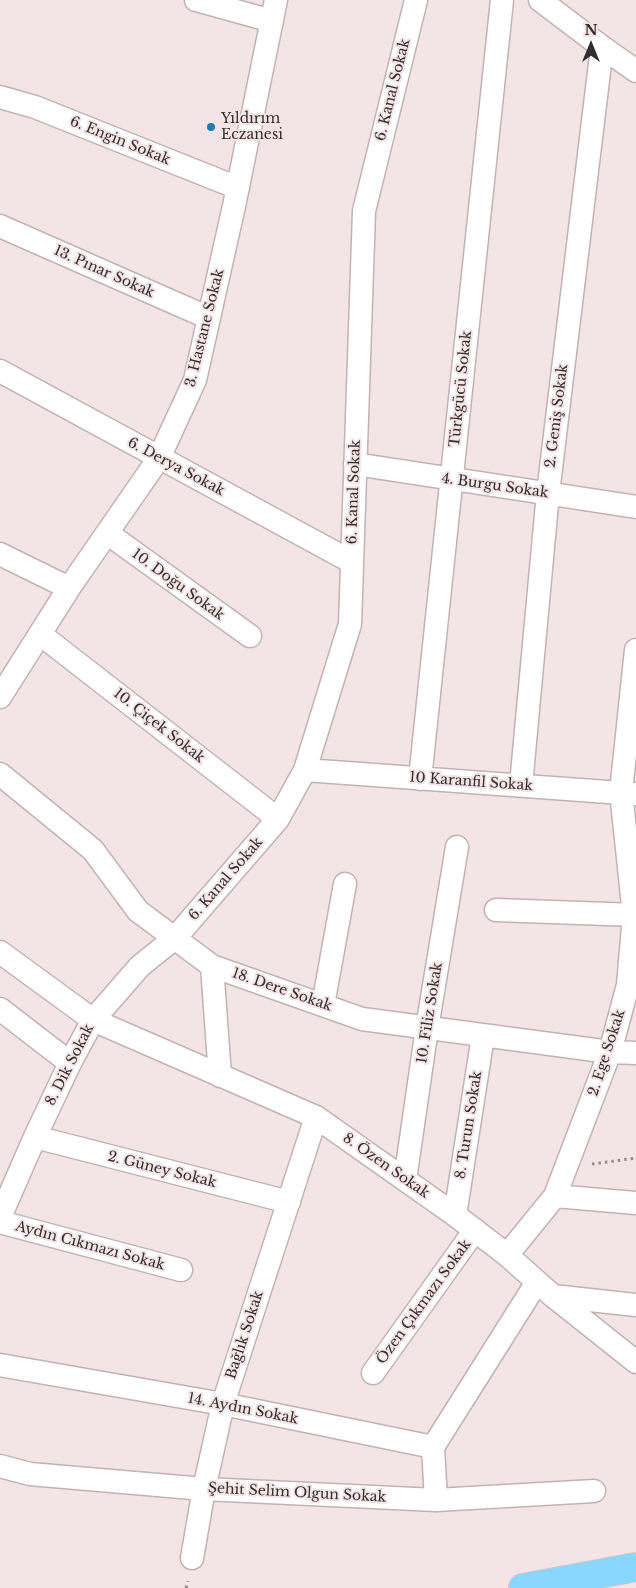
<!DOCTYPE html>
<meta charset="utf-8">
<style>
body{margin:0}
#map{position:relative;width:636px;height:1588px;overflow:hidden;background:#f3e4e8;font-family:"Libre Baskerville",serif}
canvas{display:block}
.north{position:absolute;left:566px;top:20px;width:50px;height:50px;-webkit-text-stroke:4px #f3e4e8;paint-order:stroke;rotate:0deg;font-size:14px;font-weight:700;line-height:20px;text-align:center;color:#332d2f}
.north::after{content:'';display:block;margin:auto;width:18px;height:22px;background:#332d2f;clip-path:polygon(50% 0,100% 100%,50% 72%,0 100%)}
</style>
<div id="map">
<canvas width="636" height="1588"></canvas>
<div class="north">N</div>
</div>
<script>
const c = document.querySelector('canvas').getContext('2d');
c.lineJoin = 'round';
const poly = rows => new Path2D(rows.map(r => 'M' + r).join(''));
function trace(path, color, width, dash) { c.strokeStyle = color; c.lineWidth = width; c.lineCap = dash ? 'butt' : 'round'; c.setLineDash(dash || []); c.stroke(path); }
function drawText(font, color, halo, rows, align = 'center') {
  c.font = font + ' "Libre Baskerville",serif'; c.lineWidth = 4; c.setLineDash([]); c.textBaseline = 'middle'; c.strokeStyle = halo; c.fillStyle = color; for (const [text, x, y, turn = 0] of rows) {
    c.save(); c.translate(x, y); c.rotate((+turn || 0) * Math.PI / 180); c.textAlign = isNaN(turn) ? turn : align; if (halo) c.strokeText(text, 0, 0); c.fillText(text, 0, 0); c.restore();
  }
}
const minor = poly([
 [196,0,272,21],
 [540,0,602,47,636,71],
 [0,97,35,107,238,188],
 [0,226,209,318],
 [0,371,352,562],
 [355,464,636,507],
 [107,533,250,636],
 [0,554,69,588],
 [40,634,278,819],
 [0,697,69,588,159,458,195,380,234,206,276,0],
 [305,770,636,794],
 [0,774,93,850,138,911,212,966,362,1019,610,1052,636,1053],
 [420,779,502,0],
 [521,785,548,493,602,47],
 [496,910,636,915],
 [0,952,93,1020,316,1117,455,1215,507,1255,553,1296,636,1362],
 [212,966,220,1076],
 [323,1005,345,884],
 [0,1009,70,1063],
 [35,1137,289,1202],
 [405,1180,427,1028,457,847],
 [555,1196,636,1203],
 [455,1215,483,1036],
 [0,1217,35,1137,70,1063,93,1020,140,966,175,938,278,819,305,770,350,624,364,211,416,0],
 [0,1222,181,1270],
 [507,1255,555,1196,610,1052,628,985,634,915,621,792,636,650],
 [553,1296,636,1305],
 [0,1365,223,1404,433,1447,436,1500],
 [373,1373,475,1230],
 [433,1447,537,1282],
 [0,1466,30,1474,204,1489,436,1500,594,1491],
 [192,1558,204,1489,223,1404,316,1117]
]);
const primary = poly([
 [523,1588,636,1567]
]);
trace(minor, '#c1b2b6', 25);
trace(primary, '#cac8c9', 30);
trace(poly([
 [592,1164,636,1158],
 [186,1588,188,1581]
]), '#958a8d', 3, [2.5, 4]);
trace(minor, '#fff', 22);
trace(primary, '#8ad7fe', 28);
for (const [x, y, r, color] of [
 [211,127,5,"#207daa"]
]) { const dot = new Path2D(); dot.arc(x, y, r, 0, 2 * Math.PI); c.fillStyle = color; c.fill(dot); trace(dot, '#f3e4e8', 2); }
drawText('14px', '#332d2f', '#f3e4e8', [
 ["6. Kanal Sokak",393,90,-76],
 ["6. Engin Sokak",120,141,22],
 ["13. Pınar Sokak",104,272,24],
 ["3. Hastane Sokak",205,328,-76],
 ["Türkgücü Sokak",461,389,-84],
 ["2. Geniş Sokak",557,416,-83],
 ["6. Derya Sokak",176,467,28],
 ["4. Burgu Sokak",495,486,8],
 ["6. Kanal Sokak",354,492,-88],
 ["10. Doğu Sokak",178,585,36],
 ["10. Çiçek Sokak",159,726,38],
 ["10 Karanfil Sokak",471,782,4],
 ["6. Kanal Sokak",226,879,-49],
 ["18. Dere Sokak",282,990,19],
 ["10. Filiz Sokak",430,1013,-81],
 ["2. Ege Sokak",607,1053,-72],
 ["8. Dik Sokak",70,1065,-63],
 ["8. Turun Sokak",469,1125,-81],
 ["8. Özen Sokak",386,1166,35],
 ["2. Güney Sokak",162,1170,14],
 ["Aydın Cıkmazı Sokak",90,1246,15],
 ["Özen Çıkmazı Sokak",424,1302,-54],
 ["Bağlık Sokak",245,1335,-72],
 ["14. Aydın Sokak",243,1409,11],
 ["Şehit Selim Olgun Sokak",297,1493,3]
]);
drawText('14px', '#332d2f', '#f3e4e8', [
 ["Yıldırım",221,119],
 ["Eczanesi",221,135]
], 'left');
</script>
